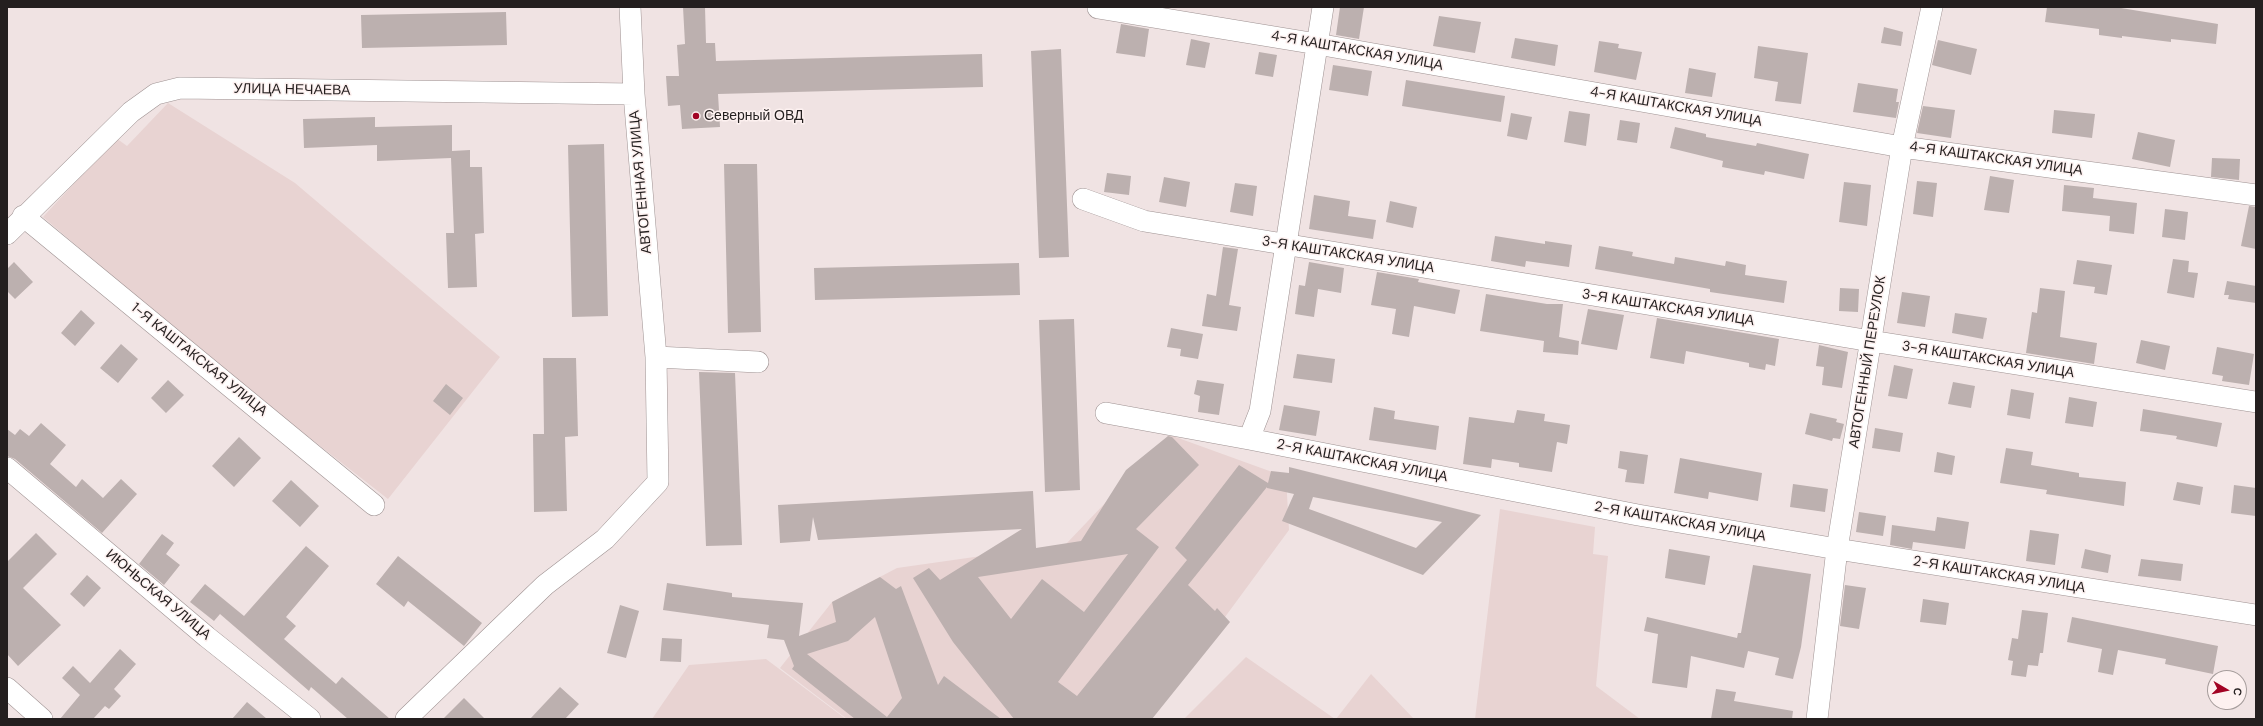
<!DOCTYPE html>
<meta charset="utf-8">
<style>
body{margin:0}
#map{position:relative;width:2263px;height:726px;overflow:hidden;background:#f0e3e3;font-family:"DM Sans",sans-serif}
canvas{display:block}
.frame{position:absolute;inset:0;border:8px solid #241f1f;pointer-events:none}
.north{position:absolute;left:2207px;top:670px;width:40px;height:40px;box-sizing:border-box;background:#fdf1f0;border:1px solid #a69d9c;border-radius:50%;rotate:99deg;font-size:11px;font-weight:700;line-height:16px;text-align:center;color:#241f1f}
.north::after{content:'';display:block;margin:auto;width:14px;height:18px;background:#a20324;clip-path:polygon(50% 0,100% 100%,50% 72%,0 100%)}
</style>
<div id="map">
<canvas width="2263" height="726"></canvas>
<div class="frame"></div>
<div class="north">С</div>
</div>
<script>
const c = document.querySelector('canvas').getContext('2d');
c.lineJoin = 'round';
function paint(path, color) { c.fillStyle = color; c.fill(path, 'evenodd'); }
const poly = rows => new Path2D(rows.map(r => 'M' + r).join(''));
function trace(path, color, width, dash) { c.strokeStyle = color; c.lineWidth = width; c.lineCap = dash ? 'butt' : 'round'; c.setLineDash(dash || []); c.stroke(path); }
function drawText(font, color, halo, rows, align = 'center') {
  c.font = font + ' "DM Sans",sans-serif'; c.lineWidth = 3; c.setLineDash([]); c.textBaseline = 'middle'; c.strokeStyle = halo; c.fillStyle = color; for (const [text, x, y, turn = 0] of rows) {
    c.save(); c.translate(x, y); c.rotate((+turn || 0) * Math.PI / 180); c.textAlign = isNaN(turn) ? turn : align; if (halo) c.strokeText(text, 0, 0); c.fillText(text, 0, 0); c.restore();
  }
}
paint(poly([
 [168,103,295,183,500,357,388,499,219,367,43,217,116,138,127,146],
 [1170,435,1286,477,1289,530,1150,719,847,719,780,668,832,602,897,568,1066,544],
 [1500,509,1595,527,1593,554,1608,556,1596,686,1640,719,1475,719],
 [1246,657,1335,719,1184,719],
 [766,659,846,719,652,719,689,665],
 [1371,674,1414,719,1336,719]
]), '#e8d3d2');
paint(poly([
 [683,7,705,7,706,43,715,43,716,61,982,54,983,87,718,94,720,127,682,129,680,105,668,106,666,76,679,76,677,45,685,44],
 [1340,7,1364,7,1359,39,1336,35],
 [2047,7,2115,7,2218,24,2216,44,2171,39,2171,42,2122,36,2122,38,2099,35,2099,29,2045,22],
 [506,12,507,45,362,48,361,15],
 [1439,16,1481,22,1475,53,1433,46],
 [1121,24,1149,29,1145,57,1116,53],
 [1884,27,1903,32,1901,46,1881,43],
 [1515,38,1558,45,1555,66,1511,58],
 [1191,39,1210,43,1205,68,1186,65],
 [1938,40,1977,49,1971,75,1932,65],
 [1599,41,1619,44,1618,48,1642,52,1636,80,1594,72],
 [1758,46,1808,53,1801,104,1775,101,1778,82,1754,78],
 [1061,49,1069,257,1039,258,1031,51],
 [1259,52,1277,55,1273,77,1255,74],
 [1333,65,1372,71,1368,96,1329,90],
 [1689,68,1716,73,1712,97,1685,93],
 [1406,80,1505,96,1501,122,1402,106],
 [1858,83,1898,89,1896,102,1899,102,1896,118,1853,112],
 [1923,106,1955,110,1951,138,1917,133],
 [2054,110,2095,114,2092,138,2052,133],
 [1569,111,1590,114,1586,146,1564,142],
 [1511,113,1532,117,1527,140,1507,136],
 [375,117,375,127,452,125,452,151,470,150,470,167,482,167,484,233,475,234,477,287,448,288,446,233,454,233,451,158,377,161,377,145,304,148,303,119],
 [1620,120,1640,123,1637,143,1617,140],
 [1675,127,1706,134,1706,137,1756,146,1757,143,1809,154,1804,179,1765,171,1764,175,1722,167,1723,161,1670,148],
 [2138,132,2175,140,2170,167,2132,159],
 [604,144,608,316,572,317,568,145],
 [2212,158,2240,159,2239,180,2211,177],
 [724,164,757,164,761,332,728,333],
 [1107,173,1131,176,1129,195,1104,192],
 [1990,176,2014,180,2009,213,1984,210],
 [1164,177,1190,182,1186,207,1159,202],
 [1917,181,1937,183,1933,217,1913,214],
 [1844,182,1871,185,1867,226,1839,222],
 [1235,183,1257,186,1253,216,1230,212],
 [2064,185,2094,188,2093,198,2137,203,2134,234,2109,231,2110,216,2062,211],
 [1314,195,1350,201,1348,216,1376,220,1373,239,1309,229],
 [1390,201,1417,207,1413,228,1386,222],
 [2249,206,2256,207,2256,249,2241,246],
 [2165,209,2188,212,2185,240,2162,237],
 [1495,236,1545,244,1545,241,1572,245,1569,267,1526,261,1525,267,1491,261],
 [1599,246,1633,252,1632,256,1674,264,1675,257,1725,266,1726,261,1746,265,1745,275,1787,281,1784,303,1710,292,1710,289,1595,269],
 [1223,247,1238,249,1229,305,1241,307,1237,331,1202,326,1207,294,1216,296],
 [2173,259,2189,261,2188,272,2198,273,2194,298,2167,293],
 [2077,260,2112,265,2107,295,2094,293,2095,287,2073,284],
 [14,262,33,282,15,299,7,291,7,269],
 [1309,262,1344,268,1341,293,1318,289,1314,317,1295,314,1299,285,1305,286],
 [1019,263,1020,295,815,300,814,268],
 [1377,272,1419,279,1418,282,1460,290,1455,314,1414,306,1409,337,1392,334,1396,309,1371,305],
 [2227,281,2256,286,2256,303,2228,299,2229,295,2224,295],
 [1840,288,1859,289,1858,312,1839,311],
 [2040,288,2065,291,2060,337,2097,343,2094,364,2026,353,2032,312,2037,313],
 [1902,292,1930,296,1925,327,1897,323],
 [1486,294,1547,304,1563,304,1559,337,1579,341,1578,355,1543,352,1544,341,1480,331],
 [1588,309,1624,315,1617,350,1581,344],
 [81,310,95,323,75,346,61,333],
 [1955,313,1987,318,1983,339,1952,333],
 [1657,318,1779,339,1775,366,1766,364,1765,370,1749,367,1749,363,1686,351,1684,364,1650,358],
 [1074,319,1080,490,1045,492,1039,320],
 [1171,328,1203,334,1198,359,1180,356,1181,349,1167,347],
 [2141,340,2170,346,2165,370,2136,363],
 [121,344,138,359,118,383,100,368],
 [1819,345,1848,352,1842,388,1822,385,1824,367,1816,366],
 [2217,347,2254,354,2249,385,2222,381,2223,376,2212,374],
 [1297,354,1335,359,1332,383,1293,378],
 [543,358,576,358,578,436,565,437,567,511,534,512,533,434,544,434],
 [1894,365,1913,369,1907,399,1888,396],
 [699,372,735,373,742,545,706,546],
 [168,380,184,395,166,413,151,398],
 [1197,380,1224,384,1219,415,1198,412,1200,396,1194,394],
 [1953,382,1975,386,1971,408,1948,404],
 [446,384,463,398,450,415,433,401],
 [2011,389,2034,393,2030,419,2007,415],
 [2069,397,2097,402,2093,427,2065,423],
 [1284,405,1320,411,1316,436,1279,430],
 [1374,407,1395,411,1394,419,1439,426,1436,450,1369,440],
 [2143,409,2222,423,2217,447,2176,439,2177,436,2140,431],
 [1517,410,1545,414,1544,421,1570,425,1567,444,1557,442,1552,472,1519,467,1519,463,1492,459,1491,468,1463,464,1469,417,1514,423],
 [1810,413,1837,419,1836,422,1844,424,1840,439,1833,438,1832,441,1805,434],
 [41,423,66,445,50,464,76,487,82,479,103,498,121,479,137,494,102,533,15,459,7,456,7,429,15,435,20,429,29,436],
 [1875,428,1903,433,1900,452,1872,448],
 [1168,436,1172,437,1199,465,1136,529,1159,547,1058,682,1077,696,1187,560,1175,548,1239,465,1268,483,1271,471,1289,473,1289,467,1481,515,1423,575,1282,521,1294,494,1267,488,1267,487,1188,585,1215,611,1217,608,1230,622,1152,719,1014,719,953,642,913,578,929,568,940,580,1022,529,818,540,813,517,810,541,780,543,778,505,1033,491,1036,548,1081,541,1126,470],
 [1313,497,1442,522,1416,548,1309,509],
 [1128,554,1084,612,1042,579,1011,619,978,577],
 [239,437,261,458,234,487,212,466],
 [2006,448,2033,452,2031,465,2079,473,2079,477,2126,482,2124,506,2046,494,2047,490,2000,483],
 [1620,451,1648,455,1644,484,1625,482,1627,470,1618,468],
 [1937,452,1955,456,1952,475,1934,472],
 [1680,458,1762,473,1758,501,1709,492,1708,499,1674,493],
 [291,480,319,506,300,527,272,501],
 [2177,482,2203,487,2200,505,2173,500],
 [1793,484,1828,489,1825,512,1790,507],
 [2234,485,2256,488,2256,516,2231,513],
 [1859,512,1886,516,1883,536,1856,532],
 [1937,517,1969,522,1965,549,1913,542,1912,549,1890,545,1892,525,1935,531],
 [2030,530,2059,534,2055,565,2026,561],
 [36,533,57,554,23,588,61,625,18,666,7,654,7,562],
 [162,534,174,543,166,554,180,565,164,585,139,564],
 [306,546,329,566,286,617,296,626,284,639,336,684,342,677,390,719,348,719,311,687,309,691,220,614,214,621,190,602,205,584,244,616],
 [1669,549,1710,556,1705,585,1665,578],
 [2085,549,2111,555,2108,573,2081,568],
 [398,556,482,623,464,646,408,601,404,607,376,584],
 [2141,559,2183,564,2181,581,2138,576],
 [1753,565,1811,574,1801,647,1793,679,1775,675,1779,658,1748,651,1744,668,1691,656,1687,688,1652,683,1658,634,1644,631,1647,617,1737,638,1738,633,1741,633],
 [87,575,101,588,84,607,70,594],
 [880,577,896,589,901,586,938,685,944,676,1001,719,855,719,792,669,794,666,784,640,767,638,769,625,663,610,667,583,732,593,732,597,803,603,799,636,836,622,832,602],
 [875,617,902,698,887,717,807,654,848,641],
 [1845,585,1866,588,1859,629,1840,626],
 [1923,599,1949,603,1946,625,1920,622],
 [620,605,639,611,626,658,607,653],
 [2022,610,2048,613,2043,653,2040,653,2038,666,2028,665,2026,677,2011,675,2013,661,2008,660,2012,638,2018,639],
 [2072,617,2218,646,2213,674,2165,664,2166,659,2118,650,2113,675,2098,672,2102,649,2067,642],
 [662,638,682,639,681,662,660,661],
 [120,649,136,664,114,689,121,696,109,709,105,706,93,719,60,719,80,695,62,678,73,666,90,683],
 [560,687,579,704,565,719,530,719],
 [1716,689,1736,692,1734,701,1793,711,1792,719,1711,719],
 [464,698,485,719,443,719],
 [247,702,267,719,232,719]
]), '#bcb0af');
const street = poly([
 [1098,8,1317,44,1902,147,2256,195],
 [1083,199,1144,221,1871,341,2256,402],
 [23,216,374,505],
 [7,234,131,112,156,94,180,88,634,94],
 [656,357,758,362],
 [1106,413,1249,439,1638,515,1837,549,2256,615],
 [1249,439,1260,411,1323,7],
 [7,468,207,637,310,719],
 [7,688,42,719],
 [406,719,545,585,605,539,658,482,656,357,634,94,630,7],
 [1817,719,1837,549,1902,147,1932,7]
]);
trace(street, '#9e9292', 22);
trace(street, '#fff', 21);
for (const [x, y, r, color] of [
 [696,116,4,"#a20324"]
]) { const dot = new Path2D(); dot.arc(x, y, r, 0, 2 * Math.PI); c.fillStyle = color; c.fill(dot); trace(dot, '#fdf1f0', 1.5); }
drawText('14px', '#241f1f', '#fdf1f0', [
 ["4-Я КАШТАКСКАЯ УЛИЦА",1357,51,10],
 ["УЛИЦА НЕЧАЕВА",292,90,1],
 ["4-Я КАШТАКСКАЯ УЛИЦА",1676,107,10],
 ["4-Я КАШТАКСКАЯ УЛИЦА",1996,159,8],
 ["АВТОГЕННАЯ УЛИЦА",641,182,-95],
 ["3-Я КАШТАКСКАЯ УЛИЦА",1348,255,9],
 ["3-Я КАШТАКСКАЯ УЛИЦА",1668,308,9],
 ["1-Я КАШТАКСКАЯ УЛИЦА",199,360,39],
 ["3-Я КАШТАКСКАЯ УЛИЦА",1988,360,9],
 ["АВТОГЕННЫЙ ПЕРЕУЛОК",1868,362,-81],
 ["2-Я КАШТАКСКАЯ УЛИЦА",1362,461,11],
 ["2-Я КАШТАКСКАЯ УЛИЦА",1680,522,10],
 ["2-Я КАШТАКСКАЯ УЛИЦА",1999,575,9],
 ["ИЮНЬСКАЯ УЛИЦА",158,595,40]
]);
drawText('14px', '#241f1f', '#fdf1f0', [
 ["Северный ОВД",704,116]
], 'left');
</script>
